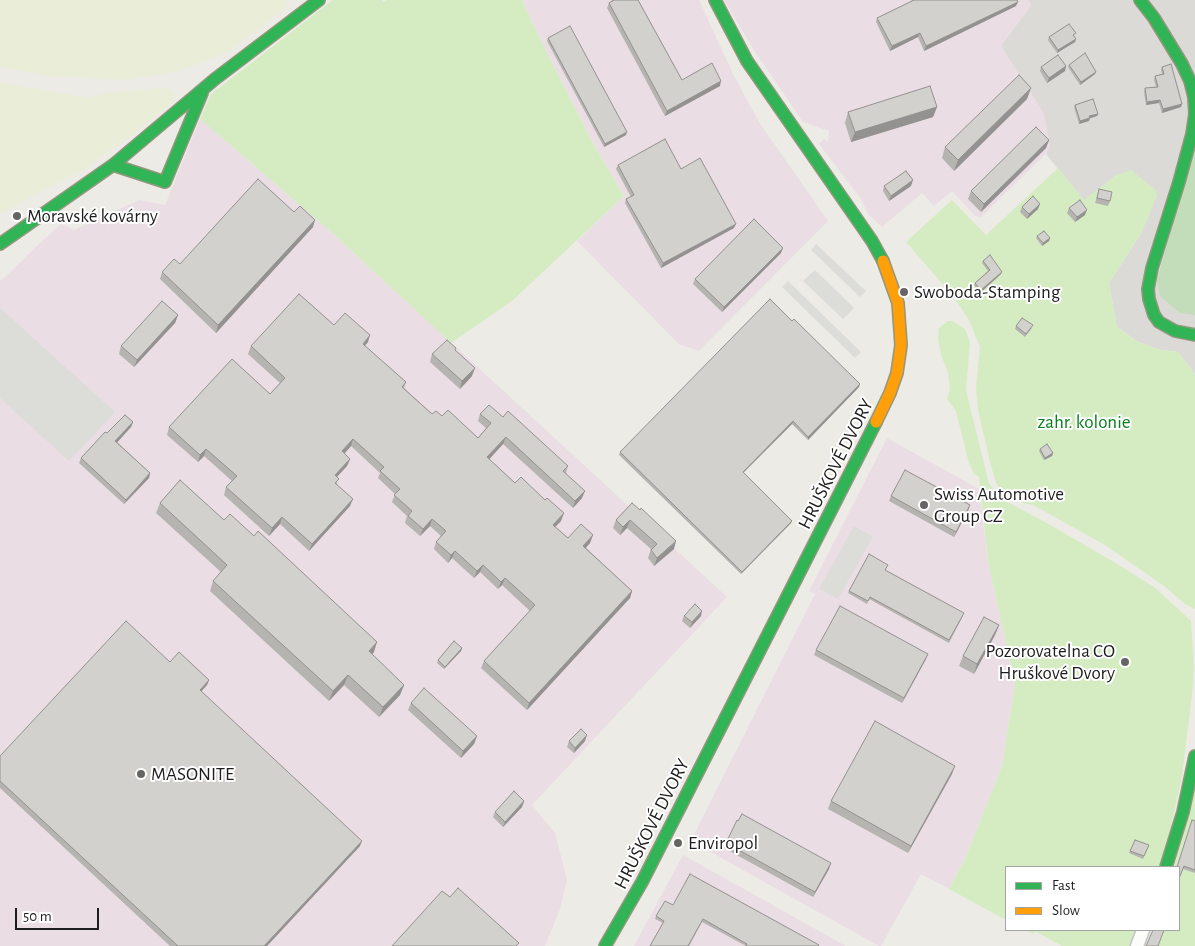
<!DOCTYPE html>
<meta charset="utf-8">
<style>
body{margin:0}
#map{position:relative;width:1195px;height:946px;overflow:hidden;background:#ecebe6;font-family:"Alegreya Sans",sans-serif}
canvas{display:block}
.legend{position:absolute;left:1005px;top:866px;width:175px;height:65px;box-sizing:border-box;background:#fff;border:1px solid #a5a5a5;margin:0;padding:6px 9px;list-style:none;font-size:15px;color:#1d1d1d}
.legend li{display:flex;align-items:center;gap:10px;height:25px}
.legend b{width:25px;border:1px solid #a5a5a5}
.scale{position:absolute;left:15px;top:908px;width:84px;height:22px;box-sizing:border-box;border:2px solid #1d1d1d;border-top:0;padding-left:6px;font-size:15px;line-height:18px;white-space:nowrap;color:#1d1d1d;-webkit-text-stroke:4px #fff;paint-order:stroke}
</style>
<div id="map">
<canvas width="1195" height="946"></canvas>
<ul class="legend">
<li><b style="height:6px;background:#30b455"></b>Fast</li>
<li><b style="height:6px;background:#ff9f0a"></b>Slow</li>
</ul>
<div class="scale">50 m</div>
</div>
<script>
const c = document.querySelector('canvas').getContext('2d');
c.lineJoin = 'round';
function paint(path, color) { c.fillStyle = color; c.fill(path, 'evenodd'); }
const poly = rows => new Path2D(rows.map(r => 'M' + r).join(''));
function trace(path, color, width, dash) { c.strokeStyle = color; c.lineWidth = width; c.lineCap = dash ? 'butt' : 'round'; c.setLineDash(dash || []); c.stroke(path); }
function drawText(font, color, halo, rows, align = 'center') {
  c.font = font + ' "Alegreya Sans",sans-serif'; c.lineWidth = 4; c.setLineDash([]); c.textBaseline = 'middle'; c.strokeStyle = halo; c.fillStyle = color; for (const [text, x, y, turn = 0] of rows) {
    c.save(); c.translate(x, y); c.rotate((+turn || 0) * Math.PI / 180); c.textAlign = isNaN(turn) ? turn : align; if (halo) c.strokeText(text, 0, 0); c.fillText(text, 0, 0); c.restore();
  }
}
paint(poly([
 [1028,0,1195,0,1195,374,1178,352,1161,350,1138,342,1117,327,1109,283,1142,232,1115,176,1084,201,1046,154,1050,145,1001,46,1031,5]
]), '#dbdad7');
paint(poly([
 [522,0,699,0,734,76,759,122,828,221,699,351,679,344,577,241,624,196,594,145,542,43],
 [724,0,1028,0,1031,5,1001,46,1044,113,1050,145,1046,154,981,217,975,216,952,191,934,206,922,193,882,227,868,214,861,199,819,144,824,139,828,142,829,131,803,122,754,50],
 [200,119,329,230,727,597,532,805,555,833,567,880,560,909,545,946,0,946,0,280,2,280,41,242,61,224,74,230,139,200,165,205],
 [887,438,979,489,988,561,1015,684,1002,766,965,859,949,889,921,874,881,946,879,946,691,841,815,594,809,591],
 [683,855,846,946,634,946]
]), '#eadee4');
paint(poly([
 [0,0,288,0,286,7,260,28,227,52,177,72,123,80,47,76,0,67],
 [0,82,87,98,106,93,160,88,169,89,175,94,173,102,129,137,86,168,34,195,0,215]
]), '#eaedd8');
paint(poly([
 [333,0,382,0,383,2,387,0,522,0,542,43,594,145,624,196,512,301,451,343,329,230,200,119,211,94],
 [1058,168,1084,200,1115,176,1131,170,1156,190,1157,196,1142,232,1109,283,1117,327,1138,342,1161,350,1178,352,1195,374,1195,609,1185,604,1164,586,1105,545,1033,505,1023,503,1011,497,998,486,995,480,990,462,978,410,976,388,980,347,969,320,953,296,906,242,952,200,986,235],
 [948,321,952,321,965,329,970,342,966,390,989,484,1002,499,1052,526,1114,562,1154,587,1191,621,1194,665,1193,686,1182,777,1162,867,1006,867,1006,920,949,889,965,859,1002,766,1015,684,988,561,979,477,974,474,969,463,956,411,947,399,950,388,948,372,941,355,938,339,939,328],
 [1195,772,1195,946,1158,946,1164,930,1179,930,1179,867,1169,867],
 [1025,930,1140,930,1134,946,1062,946,1035,931,1034,934]
]), '#d5ecc3');
paint(poly([
 [1195,143,1195,315,1180,313,1160,296,1157,281]
]), '#c3dcba');
paint(poly([
 [816,244,866,291,860,297,811,250],
 [815,270,854,308,843,319,803,281],
 [788,281,861,352,855,358,782,287],
 [0,308,115,412,69,461,0,398],
 [854,526,873,537,838,599,819,589]
]), '#dcdcd9');
const street = poly([
 [1137,946,1143,930]
]);
const fast = poly([
 [715,0,747,61,872,241,883,261],
 [1140,0,1154,18,1182,64,1190,81,1194,97,1195,114,1192,134,1179,182,1152,268,1148,289,1149,299,1154,315,1159,322,1175,331,1195,335],
 [113,165,165,182,202,93],
 [0,244,113,165,215,79,319,0],
 [1166,867,1183,812,1195,756],
 [605,946,642,882,876,422]
]);
const slow = poly([
 [876,422,890,393,897,373,901,345,898,303,883,261]
]);
trace(street, '#c4c4c2', 15);
trace(fast, '#92977d', 14);
trace(slow, '#92977d', 14);
trace(street, '#fcfcfb', 12);
trace(fast, '#30b455', 11);
trace(slow, '#ff9f0a', 11);
paint(poly([
 [611,0,638,0,682,80,720,86,665,116,607,8,609,3,612,1],
 [911,0,1017,0,1016,6,924,51,918,37,890,51,876,22,877,18,912,1],
 [1075,36,1074,37,1076,39,1075,42,1057,53,1048,40,1049,37],
 [548,38,626,135,604,147,547,41],
 [1069,65,1095,74,1080,85,1068,67],
 [1066,66,1065,71,1047,83,1040,71,1041,67],
 [1162,67,1182,104,1181,107,1162,113,1159,103,1146,105,1144,92,1145,88,1156,87,1154,80,1155,76,1162,74,1161,70],
 [1027,99,954,171,942,158,945,147],
 [1075,105,1098,114,1097,116,1090,118,1089,121,1079,124,1074,107],
 [937,107,933,117,851,142,845,123,848,112],
 [1049,140,1046,148,981,212,968,199,971,191],
 [618,165,681,169,734,228,661,268,625,203,626,199,631,197,616,169],
 [884,186,911,186,889,201,883,191],
 [1099,189,1110,201,1108,206,1095,203],
 [1022,207,1038,209,1027,219,1020,212],
 [1069,208,1085,215,1075,222,1067,213],
 [294,212,313,227,216,333,160,279,162,272],
 [1037,236,1050,238,1049,241,1042,246,1036,238],
 [781,253,722,312,693,284,695,279],
 [983,261,1001,274,980,293,974,285,975,283,988,271,982,263],
 [178,315,175,323,134,367,119,354,121,346],
 [334,325,368,342,365,346,406,382,404,388,432,414,442,416,478,438,486,428,478,421,480,414,503,417,568,466,566,473,582,498,573,508,503,444,489,459,515,483,561,521,555,527,568,538,590,543,586,548,632,591,630,598,527,710,481,668,484,661,530,611,502,585,498,589,480,572,474,578,452,558,448,563,434,549,436,542,441,536,430,526,420,536,405,523,407,516,392,502,395,494,378,478,380,473,351,446,344,453,350,459,347,466,337,477,337,484,350,506,309,551,280,524,269,536,224,495,226,487,232,481,204,456,198,462,167,435,169,427,270,394,280,383,248,354,251,346],
 [1016,326,1032,328,1025,337,1015,329],
 [456,348,455,350,472,376,460,389,430,362,432,354],
 [859,387,808,440,792,424,743,473,791,523,741,574,619,455,620,452],
 [133,422,131,427,117,442,150,473,149,478,124,504,79,463,81,458,107,433],
 [1040,449,1053,453,1052,456,1044,460,1039,451],
 [891,496,970,505,968,511,954,537,889,501],
 [160,503,224,520,374,652,372,654,404,685,400,695,379,717,344,685,329,701,210,591,213,581,221,572,156,513],
 [632,503,674,549,654,566,648,558,651,549,627,528,620,535,613,528,616,520],
 [885,570,963,616,949,643,869,599,867,604,848,593,849,591],
 [684,616,701,616,690,628,682,621],
 [999,625,995,635,974,674,959,666,963,656],
 [462,648,461,651,444,669,437,663,438,660],
 [816,650,926,659,902,703,814,655],
 [170,662,209,680,207,685,201,691,360,846,267,946,170,946,0,788,0,756],
 [411,703,477,736,474,744,461,758,408,710],
 [569,741,585,741,574,753,567,747],
 [952,774,908,853,828,809,831,801],
 [524,801,522,807,503,827,493,817,495,812],
 [1195,821,1195,873,1183,869,1179,880,1179,867],
 [1135,840,1149,845,1143,859,1129,853],
 [726,843,831,863,829,869,813,897,724,848],
 [673,905,819,945,746,946,702,922,689,946,650,946,663,923,655,919,656,916]
]), '#b5b4b0');
paint(poly([
 [1018,2,1016,6,924,51,926,46],
 [920,33,918,37,890,51,892,46],
 [1076,39,1075,42,1057,53,1058,50],
 [1066,66,1065,71,1047,83,1049,78],
 [1096,72,1095,74,1080,85,1081,82],
 [721,81,720,86,665,116,667,111],
 [1031,88,1027,99,954,171,958,160],
 [1160,100,1159,103,1146,105,1147,102],
 [1182,104,1181,107,1162,113,1163,109],
 [937,107,933,117,851,142,855,132],
 [1098,114,1097,116,1088,119,1089,116],
 [1090,118,1089,121,1079,124,1080,121],
 [627,132,626,135,604,147,605,144],
 [1049,140,1046,148,981,212,984,204],
 [913,180,911,186,889,201,891,196],
 [1040,204,1038,209,1027,219,1029,214],
 [1087,210,1085,215,1075,222,1077,217],
 [315,220,313,227,216,333,218,325],
 [736,224,734,228,661,268,663,263],
 [1050,238,1049,241,1042,246,1043,243],
 [783,248,781,253,722,312,724,307],
 [1002,272,1001,274,980,293,981,290],
 [178,315,175,323,134,367,137,360],
 [370,335,368,342,360,351,363,344],
 [475,368,472,376,460,389,462,381],
 [860,384,859,387,808,440,808,437],
 [793,421,792,424,742,474,743,472],
 [133,422,131,427,114,446,115,441],
 [506,437,503,444,484,465,487,457],
 [353,439,351,446,340,459,342,451],
 [206,449,204,456,198,462,200,455],
 [1053,453,1052,456,1044,460,1045,458],
 [350,459,347,466,332,482,335,475],
 [150,473,149,478,124,504,126,500],
 [585,491,582,498,573,508,575,501],
 [353,499,350,506,309,551,312,544],
 [970,505,968,511,954,537,956,532],
 [564,513,561,521,550,532,553,525],
 [282,517,280,524,269,536,272,528],
 [432,519,430,526,420,536,423,529],
 [630,520,627,528,620,535,623,527],
 [792,521,791,523,741,574,742,572],
 [593,535,590,543,581,553,583,546],
 [676,541,674,549,654,566,657,558],
 [455,551,452,558,448,563,451,555],
 [483,565,480,572,474,578,477,571],
 [505,578,502,585,498,589,501,582],
 [632,591,630,598,527,710,529,703],
 [702,611,701,616,690,628,692,622],
 [999,625,995,635,974,674,977,664],
 [377,642,374,652,366,661,369,651],
 [462,648,461,651,444,669,445,667],
 [928,654,926,659,902,703,904,698],
 [348,675,344,685,329,701,333,691],
 [209,680,207,685,198,695,200,690],
 [404,685,400,695,379,717,383,707],
 [587,735,585,741,574,753,575,748],
 [477,736,474,744,461,758,463,751],
 [955,766,952,774,908,853,911,846],
 [524,801,522,807,503,827,505,822],
 [362,841,360,846,267,946,264,946],
 [831,863,829,869,813,897,815,892]
]), '#949290');
const building = poly([
 [614,0,638,0,682,80,712,63,721,81,667,111,609,3,614,0],
 [914,0,1017,0,1018,2,926,46,920,33,892,46,877,18,914,0],
 [1069,24,1076,33,1073,35,1076,39,1058,50,1049,37,1069,24],
 [570,26,627,132,605,144,548,38,570,26],
 [1085,53,1096,72,1081,82,1069,65,1085,53],
 [1058,55,1066,66,1049,78,1041,67,1058,55],
 [1171,64,1182,104,1163,109,1160,100,1147,102,1145,88,1158,87,1155,76,1164,74,1162,67,1171,64],
 [1019,75,1031,88,958,160,945,147,1019,75],
 [930,86,937,107,855,132,848,112,930,86],
 [1093,99,1098,114,1089,116,1090,118,1080,121,1075,105,1093,99],
 [1036,127,1049,140,984,204,971,191,1036,127],
 [665,139,681,169,700,158,736,224,663,263,626,199,634,195,618,165,665,139],
 [906,171,913,180,891,196,884,186,906,171],
 [258,179,294,212,300,206,315,220,218,325,162,272,174,259,180,264,258,179],
 [1099,189,1112,192,1110,201,1097,198,1099,189],
 [1033,196,1040,204,1029,214,1022,207,1033,196],
 [1080,200,1087,210,1077,217,1069,208,1080,200],
 [754,219,783,248,724,307,695,279,754,219],
 [1044,231,1050,238,1043,243,1037,236,1044,231],
 [990,255,1002,272,981,290,975,283,990,270,983,261,990,255],
 [299,294,334,325,345,313,370,335,363,344,406,382,402,387,432,414,436,411,442,416,448,410,478,438,491,423,480,414,489,405,503,417,508,411,568,466,563,471,585,491,575,501,506,437,487,457,515,483,521,477,545,500,547,498,564,513,553,525,568,538,581,524,593,535,583,546,632,591,529,703,484,661,535,605,505,578,501,582,483,565,477,571,455,551,451,555,436,542,446,531,432,519,423,529,408,516,412,511,394,495,400,489,380,471,384,467,353,439,342,451,350,459,335,475,339,479,335,483,353,499,312,544,282,517,272,528,226,487,237,476,206,449,200,455,169,427,232,359,270,394,285,378,251,346,299,294],
 [770,299,792,321,794,319,860,384,808,437,793,421,743,472,792,521,742,572,620,452,770,299],
 [162,301,178,315,137,360,121,346,162,301],
 [1022,318,1033,325,1026,334,1016,326,1022,318],
 [447,340,456,348,455,350,475,368,462,381,432,354,447,340],
 [125,415,133,422,115,441,150,473,126,500,81,458,105,432,107,433,125,415],
 [1047,444,1053,453,1045,458,1040,449,1047,444],
 [905,470,970,505,956,532,891,496,905,470],
 [180,480,224,520,230,514,254,536,258,531,377,642,369,651,404,685,383,707,348,675,333,691,213,581,227,565,160,503,180,480],
 [632,503,640,510,641,508,676,541,657,558,651,550,657,544,630,520,623,527,616,520,632,503],
 [869,554,888,565,885,570,964,613,949,640,870,597,868,601,849,591,869,554],
 [695,604,702,611,692,622,684,616,695,604],
 [840,606,928,654,904,698,816,650,840,606],
 [984,617,999,625,977,664,963,656,984,617],
 [126,621,170,662,179,652,209,680,200,690,362,841,264,946,178,946,0,781,0,756,126,621],
 [454,641,462,648,445,667,438,660,454,641],
 [424,688,477,736,463,751,411,703,424,688],
 [875,721,955,766,911,846,831,801,875,721],
 [581,729,587,735,575,748,569,741,581,729],
 [514,791,524,801,505,822,495,812,514,791],
 [742,814,831,863,815,892,726,843,737,820,738,821,742,814],
 [1192,820,1195,821,1195,870,1184,866,1180,876,1179,876,1179,867,1177,867,1192,820],
 [1135,840,1149,845,1144,856,1130,851,1135,840],
 [690,874,819,945,818,946,746,946,747,944,703,919,688,946,650,946,664,921,656,916,665,901,673,905,690,874],
 [458,888,519,943,516,946,392,946,442,891,450,897,458,888],
 [1153,930,1164,930,1158,946,1146,946,1153,930]
]);
paint(building, '#d3d1cd');
trace(building, '#949290', 1);
for (const [x, y, r, color] of [
 [17,216,5,"#656563"],
 [904,292,5,"#656563"],
 [924,505,5,"#656563"],
 [1125,662,5,"#656563"],
 [141,774,5,"#656563"],
 [678,843,5,"#656563"]
]) { const dot = new Path2D(); dot.arc(x, y, r, 0, 2 * Math.PI); c.fillStyle = color; c.fill(dot); trace(dot, '#fff', 2); }
drawText('19px', '#1d1d1d', '#fff', [
 ["Moravské kovárny",27,216],
 ["Swoboda-Stamping",914,292],
 ["Swiss Automotive",934,494],
 ["Group CZ",934,516],
 ["Pozorovatelna CO",1115,651,"right"],
 ["Hruškové Dvory",1115,673,"right"],
 ["MASONITE",151,774],
 ["Enviropol",688,843]
], 'left');
drawText('19px', '#06811c', '#fff', [
 ["zahr. kolonie",1084,422]
]);
drawText('19px', '#1d1d1d', '#fff', [
 ["HRUŠKOVÉ DVORY",836,464,-63],
 ["HRUŠKOVÉ DVORY",652,824,-63]
]);
</script>
